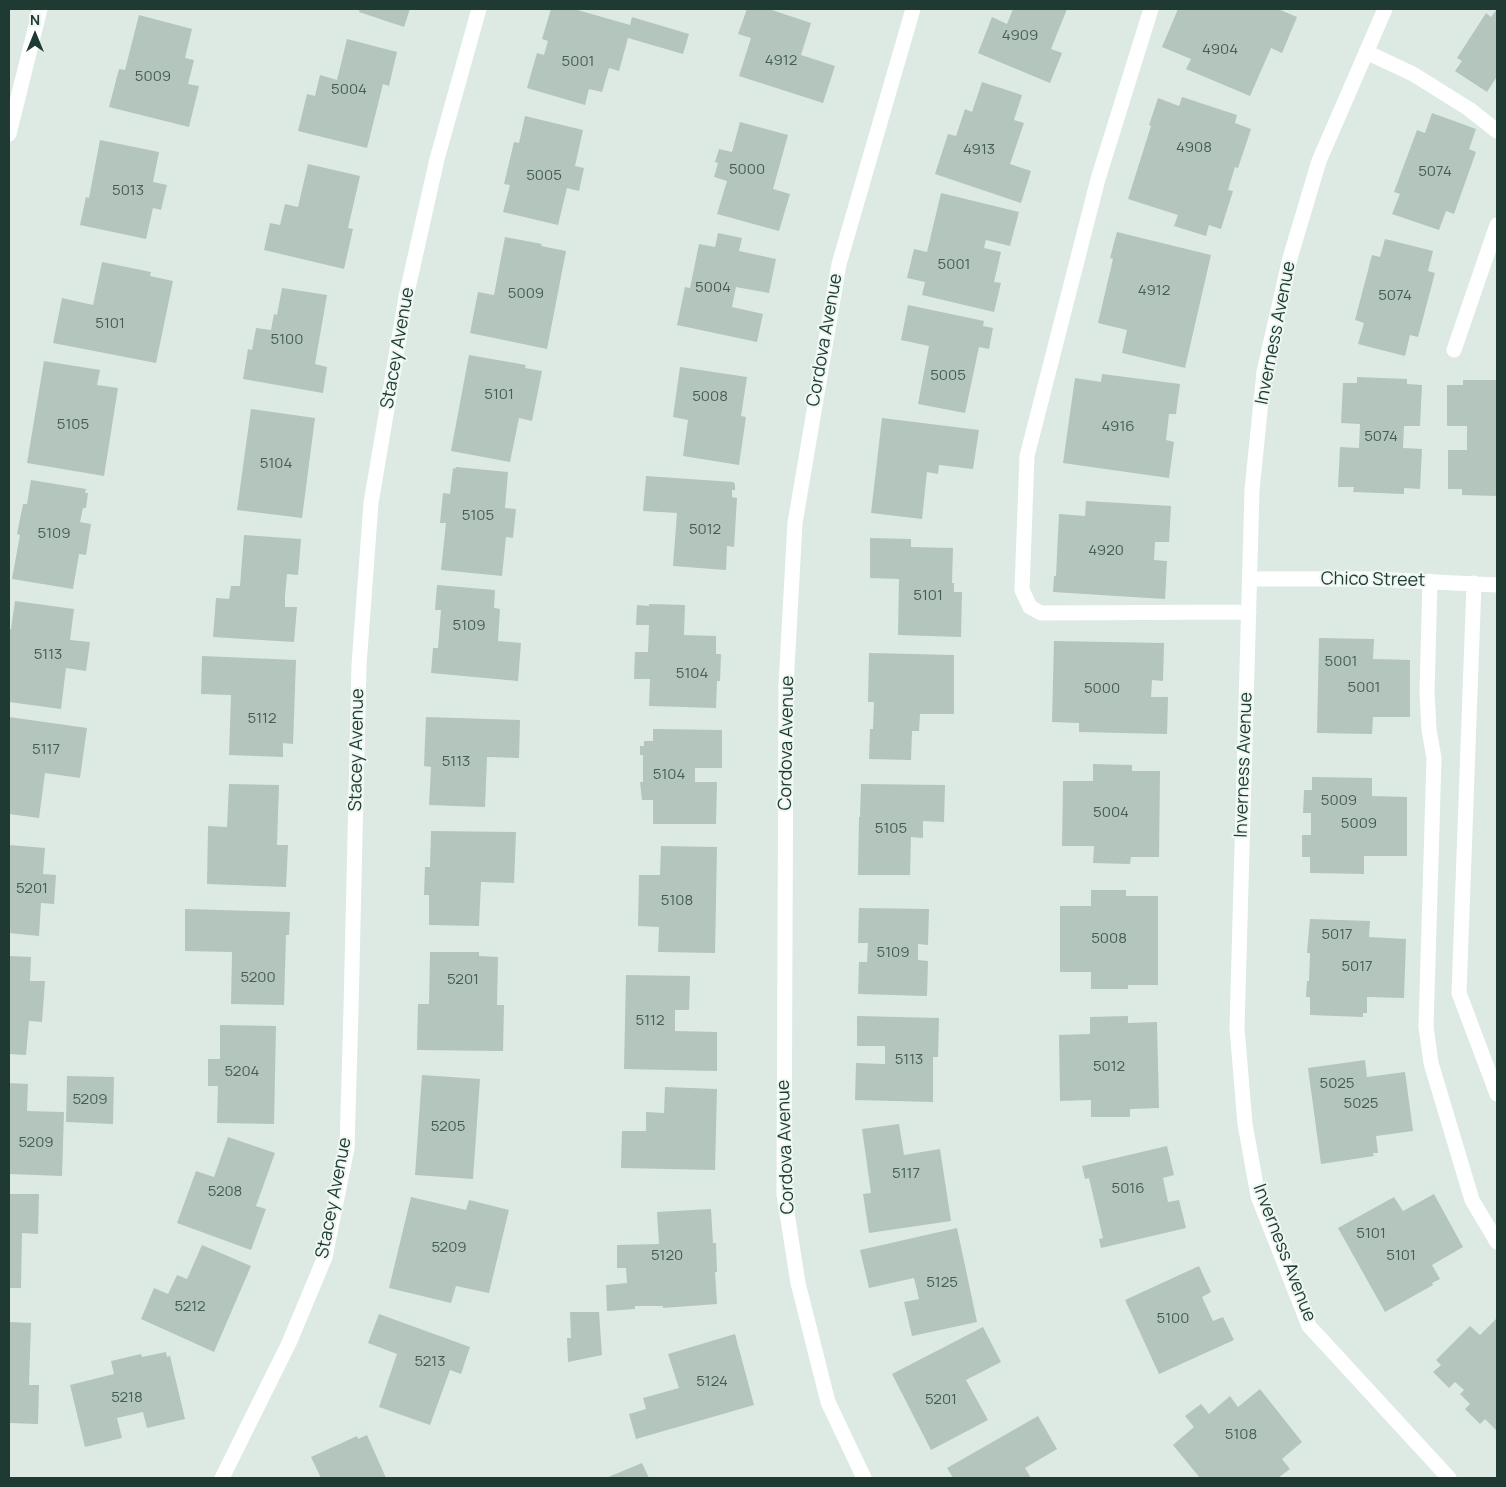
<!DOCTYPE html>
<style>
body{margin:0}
#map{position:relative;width:1506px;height:1487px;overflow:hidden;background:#ddeae4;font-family:Manrope,sans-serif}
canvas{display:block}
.frame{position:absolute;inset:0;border:10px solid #1f3a32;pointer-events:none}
.north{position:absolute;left:10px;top:10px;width:50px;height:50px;-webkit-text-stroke:4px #eef7f2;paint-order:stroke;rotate:0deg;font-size:14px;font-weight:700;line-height:20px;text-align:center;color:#1f3a32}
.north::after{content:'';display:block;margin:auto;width:18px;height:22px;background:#1f3a32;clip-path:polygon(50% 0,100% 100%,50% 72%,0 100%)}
</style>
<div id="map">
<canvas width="1506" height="1487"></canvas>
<div class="frame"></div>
<div class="north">N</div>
</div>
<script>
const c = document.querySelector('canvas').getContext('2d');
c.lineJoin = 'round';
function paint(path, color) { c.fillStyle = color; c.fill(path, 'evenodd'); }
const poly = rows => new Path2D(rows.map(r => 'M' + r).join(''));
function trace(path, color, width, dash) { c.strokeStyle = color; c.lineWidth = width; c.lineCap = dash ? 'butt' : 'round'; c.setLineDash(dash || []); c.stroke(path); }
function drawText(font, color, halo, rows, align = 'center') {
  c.font = font + ' Manrope,sans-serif'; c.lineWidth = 4; c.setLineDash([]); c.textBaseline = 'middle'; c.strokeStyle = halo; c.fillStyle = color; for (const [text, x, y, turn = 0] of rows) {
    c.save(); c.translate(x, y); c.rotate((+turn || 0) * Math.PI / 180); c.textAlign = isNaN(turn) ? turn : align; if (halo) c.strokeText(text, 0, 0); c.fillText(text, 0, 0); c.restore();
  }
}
paint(poly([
 [360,9,410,9,404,27,359,12],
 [551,9,574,9,630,25,632,17,689,34,683,54,628,38,619,71,609,68,602,92,589,89,585,105,527,88,537,53,544,55,548,41,542,39],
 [747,9,769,9,811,23,801,55,835,66,823,103,739,76,751,38,738,34],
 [1013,9,1067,9,1051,49,1062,53,1050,83,978,53,992,17,1007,24],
 [1178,9,1278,9,1297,17,1282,53,1271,48,1250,96,1186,69,1191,59,1162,47],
 [1497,9,1497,79,1496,78,1487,92,1455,71,1462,61,1457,58,1486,13,1491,17],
 [139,15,192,29,185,58,194,60,188,84,199,86,189,127,109,107,119,69,125,70],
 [347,39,397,52,389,86,383,84,367,148,298,131,307,94,315,96,320,75,337,80],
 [982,82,1022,95,1014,120,1024,123,1010,164,1031,171,1021,203,935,174,948,134,956,136,965,109,972,112],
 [1182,97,1237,115,1235,123,1251,129,1238,168,1235,167,1228,190,1233,191,1221,229,1209,225,1206,236,1174,226,1178,215,1128,199,1151,126,1149,125,1158,98,1179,106],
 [1432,113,1476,129,1469,149,1476,152,1454,214,1446,211,1439,230,1392,214,1400,194,1394,192,1417,130,1425,133],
 [525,116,583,130,575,166,584,168,579,191,567,188,558,225,503,212,510,185,504,184,514,142,519,143],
 [740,122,788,135,773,189,790,194,779,231,717,214,727,181,714,177,718,163,715,162,719,149,732,152],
 [100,140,159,152,153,182,167,185,161,210,153,208,146,239,80,225,86,197,89,198],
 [308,164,360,176,348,228,353,229,344,269,264,250,270,223,280,225,285,204,298,207],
 [941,193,1019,212,1010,246,986,240,984,248,1001,252,994,282,1001,283,994,312,922,295,925,282,907,278,914,249,927,252],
 [1117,232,1211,255,1185,368,1122,353,1127,330,1098,323,1113,259,1110,258],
 [718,233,742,238,739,251,776,259,769,293,736,287,732,307,763,314,757,342,677,325,685,287,690,288,699,244,715,247],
 [505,237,542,244,541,246,566,251,547,349,470,333,478,292,494,295],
 [1385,239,1433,251,1428,271,1435,273,1418,337,1410,335,1405,356,1358,344,1364,323,1355,320,1372,255,1380,257],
 [102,262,151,272,150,276,173,281,156,363,53,343,62,298,93,305],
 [282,288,327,295,315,364,327,367,323,393,243,379,248,349,252,350,256,328,271,330,274,314,277,315],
 [908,305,984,321,983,326,993,328,989,349,979,347,965,413,918,404,929,346,901,340],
 [469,355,526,365,525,368,542,371,532,421,519,418,510,462,451,451],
 [44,361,100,370,97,385,118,388,104,476,27,463],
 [680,367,747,377,741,416,746,417,739,465,683,456,688,420,673,417],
 [1102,374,1180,384,1176,414,1169,414,1166,440,1174,442,1169,478,1063,463,1075,378,1101,382],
 [1357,377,1407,379,1407,384,1422,385,1420,426,1404,426,1403,448,1422,449,1420,489,1404,488,1404,494,1353,492,1354,487,1338,487,1340,447,1359,448,1360,424,1341,423,1343,383,1357,383],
 [1463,380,1497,380,1497,496,1462,495,1462,489,1448,489,1448,450,1467,450,1467,426,1447,426,1447,385,1463,385],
 [251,409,315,418,302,518,237,510],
 [882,418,979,430,973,469,939,465,938,474,927,472,922,519,871,513],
 [456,467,508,472,505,508,516,509,513,538,506,537,502,576,441,570,446,523,440,523,443,493,450,494,453,468,455,469],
 [646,476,733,482,735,484,735,490,732,490,732,497,737,498,734,547,727,546,726,570,673,566,677,513,643,511],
 [31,480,86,489,85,493,88,493,86,508,83,508,80,522,91,524,86,555,79,554,73,589,12,579,20,535,17,534,23,504,27,504],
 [1086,501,1171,506,1169,542,1155,542,1154,560,1167,561,1165,599,1053,592,1054,576,1056,576,1059,514,1085,516],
 [244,535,301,539,298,575,287,574,285,596,285,607,297,607,294,642,213,637,216,598,229,599,231,586,240,586],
 [870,538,911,539,911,547,953,548,952,583,954,583,954,592,962,592,961,637,898,635,899,579,870,578],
 [437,585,495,590,494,608,500,609,498,641,521,643,518,681,431,673,433,648,438,648,441,610,435,610],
 [15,601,74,609,70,640,90,642,86,671,66,668,61,709,9,702,9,629,11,629],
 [649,604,685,605,684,635,716,636,716,654,721,654,720,681,717,681,716,708,649,706,650,679,634,679,635,652,648,652,649,625,636,625,637,605,649,606],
 [1319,638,1374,639,1373,659,1410,660,1410,717,1373,717,1372,734,1317,733],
 [1054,641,1164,643,1163,681,1152,680,1151,697,1168,697,1167,734,1079,732,1079,723,1052,722],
 [869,653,954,655,954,714,920,714,919,731,912,731,911,760,869,759,870,729,873,729,874,702,868,702],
 [202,656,296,660,293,744,283,743,283,757,229,755,231,695,201,694],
 [9,717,87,728,80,778,45,773,39,818,9,814],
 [426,717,520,720,519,758,487,757,485,807,429,805,431,767,424,766],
 [653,729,722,730,722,768,695,768,695,782,717,782,716,824,653,824,653,800,642,800,640,782,643,782,643,755,640,755,640,746,644,746,644,741,653,741],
 [1093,764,1132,765,1132,771,1160,771,1159,857,1131,857,1130,864,1093,863,1094,846,1062,846,1063,781,1093,781],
 [1312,777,1372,778,1372,796,1407,797,1407,856,1364,856,1364,874,1310,873,1310,857,1302,857,1302,835,1311,835,1311,813,1303,813,1304,790,1312,790],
 [229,784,279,785,277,845,288,845,286,887,207,884,208,826,227,827],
 [861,784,945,785,944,822,923,821,923,838,911,837,910,875,858,875,859,817,860,817],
 [431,831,516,832,514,883,481,882,479,926,429,925,429,895,424,895,425,867,430,867],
 [9,845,45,848,43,874,56,875,54,904,41,903,39,936,9,933],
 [661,846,717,847,715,953,658,952,659,927,638,926,639,875,660,875],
 [1091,890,1126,890,1126,896,1158,896,1158,985,1128,985,1128,989,1091,989,1091,972,1060,972,1060,906,1091,906],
 [859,908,929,909,928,945,918,944,918,960,928,961,927,996,858,994,859,962,867,962,868,943,858,943],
 [185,909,290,912,289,935,286,935,284,1005,231,1004,232,952,185,951],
 [1310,919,1370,921,1369,937,1406,939,1404,998,1367,997,1367,1013,1363,1013,1363,1017,1310,1015,1310,997,1306,997,1307,981,1309,981,1310,953,1307,953],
 [430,952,479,952,479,956,498,957,497,1005,504,1005,503,1051,417,1050,418,1004,429,1004],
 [9,956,31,957,30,981,45,981,42,1022,29,1021,26,1055,9,1054],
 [626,975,690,976,689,1010,675,1010,675,1031,717,1032,717,1071,624,1069],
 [857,1016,939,1018,938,1057,933,1057,933,1102,855,1100,856,1063,885,1064,885,1046,857,1046],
 [1128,1016,1128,1023,1157,1022,1159,1108,1130,1109,1130,1117,1091,1117,1091,1100,1060,1101,1059,1035,1090,1034,1090,1017],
 [220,1025,276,1026,274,1124,217,1123,218,1086,208,1086,208,1059,220,1059],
 [1365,1060,1367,1077,1405,1072,1413,1131,1376,1136,1378,1153,1373,1153,1374,1156,1321,1164,1308,1068],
 [422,1075,480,1079,473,1179,415,1175],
 [67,1076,114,1077,113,1124,66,1122],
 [9,1083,28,1084,27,1111,64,1112,62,1176,9,1174],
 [665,1087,717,1089,715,1170,621,1168,622,1131,646,1131,646,1112,664,1113],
 [899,1124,904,1155,940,1149,951,1221,869,1233,863,1194,871,1193,862,1129],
 [228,1137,275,1153,256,1206,266,1209,251,1250,177,1223,196,1171,214,1177],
 [1167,1146,1174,1175,1163,1178,1168,1202,1179,1200,1186,1228,1101,1248,1099,1239,1103,1238,1089,1178,1085,1179,1082,1166],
 [9,1194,39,1194,38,1234,22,1233,21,1288,9,1288],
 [1434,1194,1463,1247,1432,1265,1440,1279,1432,1283,1433,1285,1385,1312,1338,1228,1394,1197,1403,1211],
 [411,1197,466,1210,469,1200,509,1210,489,1293,456,1286,451,1303,389,1288],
 [711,1209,713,1243,716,1243,717,1272,715,1272,717,1304,663,1308,663,1306,635,1306,635,1309,607,1311,606,1285,627,1283,626,1268,617,1268,617,1245,659,1244,657,1212],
 [957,1228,977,1322,912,1336,904,1302,919,1299,914,1278,869,1288,860,1250],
 [202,1245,251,1266,214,1352,141,1319,154,1288,168,1294,177,1275,187,1279],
 [1199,1266,1211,1292,1202,1297,1213,1321,1223,1317,1234,1340,1159,1374,1125,1300],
 [570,1312,599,1312,602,1355,568,1362,567,1338,571,1338],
 [379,1314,470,1347,461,1374,450,1370,430,1425,379,1407,397,1354,368,1343],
 [1497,1318,1497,1431,1485,1419,1480,1424,1465,1409,1470,1404,1460,1394,1464,1390,1455,1382,1449,1388,1433,1372,1441,1365,1436,1360,1470,1326,1480,1335],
 [9,1322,31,1323,29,1385,39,1385,38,1424,9,1423],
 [983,1327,1001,1362,966,1380,988,1420,931,1450,892,1374],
 [735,1334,754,1405,636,1439,629,1414,646,1409,643,1398,679,1388,668,1354],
 [166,1352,167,1357,170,1356,185,1419,147,1428,143,1412,117,1418,122,1438,85,1447,70,1385,114,1374,111,1361,141,1354,142,1357],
 [1260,1389,1302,1442,1282,1459,1290,1469,1278,1478,1200,1478,1173,1445,1194,1427,1185,1416,1201,1404,1209,1414,1230,1396,1238,1407],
 [1038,1416,1057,1449,1025,1468,1031,1478,953,1478,947,1468],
 [367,1435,386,1478,321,1478,311,1457,357,1436,358,1439],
 [642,1463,649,1478,606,1478]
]), '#b3c5bd');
trace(poly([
 [1151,9,1098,179,1027,456,1022,590,1030,607,1041,613,1249,612],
 [1385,9,1319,161,1290,258,1264,372,1252,490,1237,1028,1245,1124,1258,1196,1309,1326,1449,1478],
 [1366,52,1413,74,1469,109,1497,131],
 [9,134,40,9],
 [1454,350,1497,225],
 [1250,579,1373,579,1497,585],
 [1430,581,1427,692,1429,730,1434,758,1426,1027,1431,1063,1472,1200,1497,1242],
 [1474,583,1459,993,1497,1094],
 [222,1478,289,1343,325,1257,347,1148,351,1009,359,665,371,503,406,297,437,159,479,9],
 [864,1478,828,1402,798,1283,784,1194,786,685,795,523,839,264,913,9]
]), '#fff', 15);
drawText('15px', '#445d55', null, [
 ["4909",1020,36],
 ["4904",1220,50],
 ["4912",781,61],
 ["5001",578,62],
 ["5009",153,77],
 ["5004",349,90],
 ["4908",1194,148],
 ["4913",979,150],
 ["5000",747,170],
 ["5074",1435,172],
 ["5005",544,176],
 ["5013",128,191],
 ["5001",954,265],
 ["5004",713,288],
 ["4912",1154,291],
 ["5009",526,294],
 ["5074",1395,296],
 ["5101",110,324],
 ["5100",287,340],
 ["5005",948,376],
 ["5101",499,395],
 ["5008",710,397],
 ["5105",73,425],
 ["4916",1118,427],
 ["5074",1381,437],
 ["5104",276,464],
 ["5105",478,516],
 ["5012",705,530],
 ["5109",54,534],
 ["4920",1106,551],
 ["5101",928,596],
 ["5109",469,626],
 ["5113",48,655],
 ["5001",1341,662],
 ["5104",692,674],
 ["5001",1364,688],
 ["5000",1102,689],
 ["5112",262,719],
 ["5117",46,750],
 ["5113",456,762],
 ["5104",669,775],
 ["5009",1339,801],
 ["5004",1111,813],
 ["5009",1359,824],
 ["5105",891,829],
 ["5201",32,889],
 ["5108",677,901],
 ["5017",1337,935],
 ["5008",1109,939],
 ["5109",893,953],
 ["5017",1357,967],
 ["5200",258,978],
 ["5201",463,980],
 ["5112",650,1021],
 ["5113",909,1060],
 ["5012",1109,1067],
 ["5204",242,1072],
 ["5025",1337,1084],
 ["5209",90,1100],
 ["5025",1361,1104],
 ["5205",448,1127],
 ["5209",36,1143],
 ["5117",906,1174],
 ["5016",1128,1189],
 ["5208",225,1192],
 ["5101",1371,1234],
 ["5209",449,1248],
 ["5120",667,1256],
 ["5101",1401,1256],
 ["5125",942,1283],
 ["5212",190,1307],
 ["5100",1173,1319],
 ["5213",430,1362],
 ["5124",712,1382],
 ["5218",127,1398],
 ["5201",941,1400],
 ["5108",1241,1435]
]);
drawText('18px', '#1f3a32', '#eef7f2', [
 ["Inverness Avenue",1276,333,-79],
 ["Cordova Avenue",825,340,-80],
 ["Stacey Avenue",398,348,-80],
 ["Chico Street",1373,580,1],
 ["Cordova Avenue",787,743,-89],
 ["Stacey Avenue",357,750,-89],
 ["Inverness Avenue",1244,765,-88],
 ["Cordova Avenue",786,1147,-92],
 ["Stacey Avenue",334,1198,-79],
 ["Inverness Avenue",1284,1253,69]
]);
</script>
